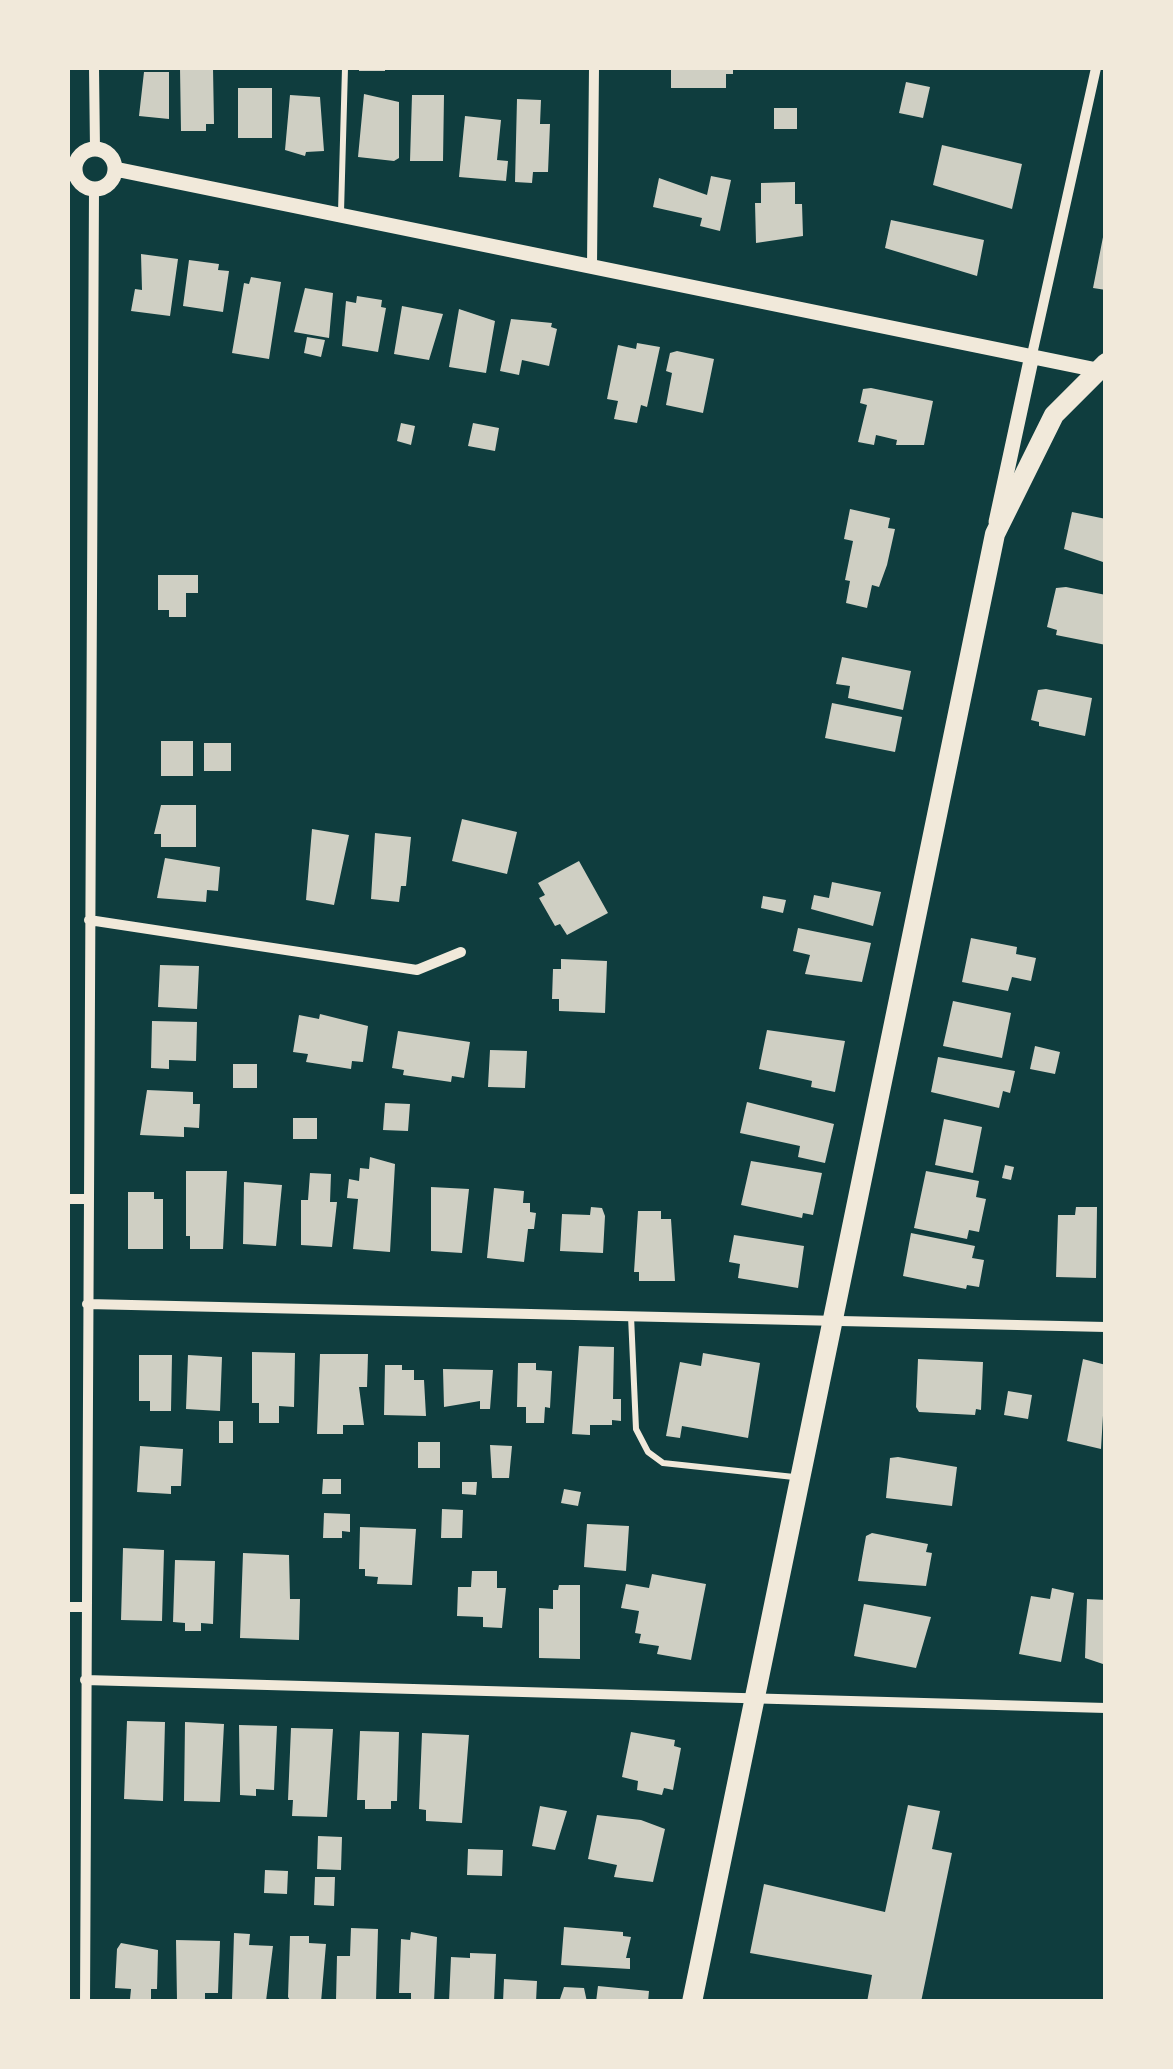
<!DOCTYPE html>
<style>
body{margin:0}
#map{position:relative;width:1173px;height:2069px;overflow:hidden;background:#0f3d3e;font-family:Merriweather,serif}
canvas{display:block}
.frame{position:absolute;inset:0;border:70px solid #f1e9da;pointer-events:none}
</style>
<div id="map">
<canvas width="1173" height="2069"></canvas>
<div class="frame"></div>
</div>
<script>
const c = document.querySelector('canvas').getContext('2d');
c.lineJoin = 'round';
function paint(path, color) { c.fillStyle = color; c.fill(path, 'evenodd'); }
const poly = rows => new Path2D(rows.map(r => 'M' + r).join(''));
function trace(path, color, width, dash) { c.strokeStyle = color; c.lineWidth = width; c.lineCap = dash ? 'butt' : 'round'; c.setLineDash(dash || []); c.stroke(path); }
paint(poly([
 [180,68,213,68,214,124,206,124,206,131,181,131],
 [359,68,385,68,385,71,359,71],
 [671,68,733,68,733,74,726,74,726,88,671,88],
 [144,72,169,72,169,119,139,116],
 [906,82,930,87,923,118,899,113],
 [238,88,272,88,272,138,238,138],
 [364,94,399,102,399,158,394,161,358,157],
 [290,95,320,97,324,151,306,152,305,156,285,150],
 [412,95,444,95,443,161,410,161],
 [517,99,541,100,540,124,550,124,548,172,533,172,532,183,515,182],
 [774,108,797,108,797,129,774,129],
 [465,116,501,120,497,160,508,161,506,181,459,177],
 [942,145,1022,164,1012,209,933,185],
 [711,176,731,180,720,231,700,226,702,218,653,207,659,178,707,195],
 [795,182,795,204,802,204,803,236,756,243,755,203,761,203,761,183],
 [891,220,984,240,977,276,885,248],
 [1104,232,1106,232,1106,290,1093,288],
 [141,254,178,259,170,316,131,311,135,289,142,290],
 [189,260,219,264,218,270,229,271,223,312,183,306],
 [251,277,281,282,269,359,232,353,244,283,249,284],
 [305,288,333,293,329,338,294,332],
 [357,296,382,300,381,307,386,308,378,352,342,346,346,301,356,303],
 [402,306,443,314,429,360,394,354],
 [459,309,495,321,486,373,449,367],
 [511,319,552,323,551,327,557,329,549,366,522,360,519,375,500,371],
 [307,337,325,340,321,357,304,353],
 [637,343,660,347,647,407,641,405,637,423,614,419,618,401,607,399,618,345,636,349],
 [677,351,714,359,703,413,666,405,672,373,666,371,670,353],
 [871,388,933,401,924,445,896,445,897,440,876,435,874,445,858,442,867,405,860,403,863,389],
 [401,423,415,426,411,445,397,441],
 [473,423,499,428,495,451,468,446],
 [850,509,890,518,888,528,895,529,887,565,879,587,872,585,867,608,846,603,850,581,845,580,853,541,844,539],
 [1072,512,1106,519,1106,563,1064,549],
 [158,575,198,575,198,593,186,593,186,617,169,617,169,610,158,610],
 [1066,587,1106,595,1106,645,1056,635,1057,630,1047,627,1056,588],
 [842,657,911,671,903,710,848,698,850,686,836,684],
 [1046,689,1092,698,1085,736,1039,726,1039,722,1031,720,1038,690],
 [832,703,902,717,895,752,825,738],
 [161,741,193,741,193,776,161,776],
 [204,743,231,743,231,771,204,771],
 [161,805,196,805,196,847,161,847,161,834,154,834],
 [462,819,517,832,507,874,452,861],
 [312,829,349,835,334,905,306,900],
 [375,833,411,837,406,886,401,886,399,902,371,899],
 [165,858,220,867,218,891,207,890,206,902,157,898],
 [579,861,608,913,567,935,560,924,555,926,539,898,545,895,538,883],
 [832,882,881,892,873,926,811,909,814,895,829,898],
 [763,896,786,900,783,913,761,908],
 [798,928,871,943,862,982,805,974,810,955,793,951],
 [971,938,1017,947,1016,954,1036,958,1031,981,1012,977,1008,991,962,982],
 [561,959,607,961,605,1013,559,1011,559,999,552,999,553,969,561,969],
 [160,965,199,966,197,1009,158,1007],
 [953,1001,1011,1013,1002,1058,943,1046],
 [320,1014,368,1026,363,1062,352,1061,351,1069,306,1062,308,1054,293,1052,299,1015,319,1019],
 [152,1021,197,1022,196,1061,169,1060,169,1069,151,1068],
 [767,1030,845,1041,835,1092,811,1087,812,1081,759,1069],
 [398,1031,470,1042,464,1078,452,1076,451,1082,403,1075,404,1070,392,1068],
 [1035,1046,1060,1052,1055,1074,1030,1069],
 [490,1050,527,1051,525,1088,488,1087],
 [938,1057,1015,1071,1010,1093,1003,1091,999,1108,931,1092],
 [233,1064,257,1064,257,1088,233,1088],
 [147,1090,193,1092,193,1104,200,1104,199,1128,184,1127,184,1137,140,1135],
 [747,1102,834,1124,825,1163,798,1157,800,1146,740,1133],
 [385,1103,410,1104,408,1131,383,1130],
 [293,1118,317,1118,317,1139,293,1139],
 [944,1119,982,1127,973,1173,935,1165],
 [370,1157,395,1164,390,1252,353,1249,358,1199,347,1198,349,1179,359,1181,360,1168,369,1169],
 [751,1161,822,1173,813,1215,803,1213,802,1218,741,1205],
 [1005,1165,1014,1167,1011,1180,1002,1178],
 [186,1171,227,1171,223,1249,190,1249,190,1236,186,1236],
 [926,1171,979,1181,976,1197,986,1199,979,1232,969,1230,967,1239,914,1228],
 [310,1173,331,1174,330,1202,337,1202,332,1247,301,1245,301,1200,308,1200],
 [244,1182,282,1185,276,1246,243,1244],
 [431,1187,469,1189,462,1253,431,1251],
 [494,1188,524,1191,523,1203,530,1203,530,1212,536,1213,534,1229,528,1229,524,1262,487,1258],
 [128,1192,154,1192,154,1199,163,1199,163,1249,128,1249],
 [591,1207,602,1208,605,1216,603,1253,560,1251,562,1214,590,1215],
 [1076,1207,1097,1207,1096,1278,1056,1277,1058,1215,1075,1215],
 [638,1211,661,1211,661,1219,671,1219,675,1281,639,1281,639,1272,634,1272],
 [911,1233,975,1246,972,1258,984,1260,979,1287,967,1285,966,1289,903,1276],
 [734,1235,804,1246,798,1288,738,1278,740,1264,729,1262],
 [579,1346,614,1347,613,1399,621,1399,621,1421,612,1420,612,1425,590,1425,590,1435,572,1434],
 [252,1352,295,1353,294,1407,279,1406,279,1423,259,1423,259,1403,252,1403],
 [703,1353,760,1363,748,1438,682,1426,680,1438,666,1436,680,1362,701,1366],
 [320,1354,368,1354,367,1387,359,1387,364,1425,343,1425,343,1434,317,1434],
 [139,1355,172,1355,171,1411,150,1411,150,1401,139,1401],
 [188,1355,222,1357,220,1411,186,1409],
 [918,1359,983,1362,981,1410,976,1409,975,1415,919,1412,916,1407],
 [1083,1359,1106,1365,1101,1449,1067,1441],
 [518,1363,536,1363,536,1370,552,1371,550,1408,545,1407,544,1423,526,1423,526,1407,517,1407],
 [385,1365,402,1365,402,1370,414,1370,414,1380,424,1380,426,1416,384,1415],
 [443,1369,493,1370,490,1409,480,1409,480,1401,444,1407],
 [1008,1391,1032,1395,1028,1419,1004,1415],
 [219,1421,233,1421,233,1443,219,1443],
 [418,1442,440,1442,440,1468,418,1468],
 [490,1445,512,1446,509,1478,492,1478],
 [140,1446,183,1449,181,1486,171,1486,171,1494,137,1492],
 [898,1457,957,1467,952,1506,886,1498,890,1458],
 [323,1479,341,1479,341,1494,322,1494],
 [462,1482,477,1482,476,1495,462,1494],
 [564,1489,581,1492,578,1506,561,1503],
 [442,1509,463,1510,462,1538,441,1538],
 [324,1513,350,1514,350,1532,342,1531,342,1538,323,1538],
 [587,1524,629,1526,626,1571,584,1567],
 [360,1527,416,1529,412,1585,377,1584,378,1577,365,1576,365,1569,359,1569],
 [872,1533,928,1544,926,1552,932,1553,926,1586,858,1581,866,1536],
 [123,1548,164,1550,162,1621,121,1620],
 [243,1553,289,1555,290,1599,300,1599,299,1640,240,1638],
 [175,1560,215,1561,213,1624,201,1623,201,1631,185,1631,185,1623,173,1622],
 [472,1571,497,1571,497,1588,506,1588,502,1628,483,1627,483,1617,457,1616,458,1587,471,1587],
 [652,1574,706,1584,691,1660,657,1654,659,1646,639,1643,641,1634,635,1633,639,1611,621,1608,626,1584,649,1588],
 [559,1585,580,1585,580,1659,539,1658,539,1608,553,1609,553,1590,558,1590],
 [1052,1588,1074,1593,1061,1662,1019,1654,1031,1596,1050,1599],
 [1087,1599,1106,1600,1106,1665,1085,1658],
 [864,1604,931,1617,916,1668,854,1656],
 [127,1721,165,1722,163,1801,124,1799],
 [185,1722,224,1724,220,1802,184,1801],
 [239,1725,277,1726,274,1790,256,1789,256,1796,240,1795],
 [291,1728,333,1729,327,1817,292,1816,293,1800,288,1800],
 [360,1731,399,1732,397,1801,391,1801,391,1809,365,1809,365,1800,357,1800],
 [631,1732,675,1740,674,1746,681,1748,673,1790,664,1788,662,1795,637,1790,638,1781,622,1777],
 [422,1733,469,1735,462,1823,426,1821,426,1810,419,1809],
 [908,1805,940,1811,932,1849,952,1853,921,2002,867,2002,872,1975,750,1953,764,1884,885,1912],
 [540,1806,567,1811,555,1850,532,1846],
 [597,1815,641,1820,665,1829,653,1882,614,1877,617,1865,588,1859],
 [318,1836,342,1837,341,1870,317,1869],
 [468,1849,503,1850,502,1876,467,1875],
 [265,1870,288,1871,287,1894,264,1893],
 [315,1877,335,1877,334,1906,314,1905],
 [564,1927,623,1932,623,1936,631,1937,626,1958,630,1958,630,1969,561,1965],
 [351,1928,378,1929,376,2001,336,2000,337,1956,350,1956],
 [411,1932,437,1937,434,2002,411,2002,411,1993,399,1993,401,1939,410,1940],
 [234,1933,250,1934,249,1945,273,1946,266,2001,232,2000],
 [290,1936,309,1936,309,1943,326,1944,321,2002,291,2002,288,1997],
 [176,1940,220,1941,218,1993,205,1993,205,2002,177,2001],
 [121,1943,158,1950,157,1989,151,1989,151,1999,130,1999,131,1989,115,1988,117,1949],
 [470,1953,496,1954,494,2002,449,2002,451,1957,470,1958],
 [504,1979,537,1981,536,2002,503,2002],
 [598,1986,649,1991,648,2002,596,2002],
 [564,1987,584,1988,587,2002,559,2002]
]), '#cfcfc3');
trace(poly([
 [341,212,345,68],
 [631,1316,636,1429,648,1452,663,1463,794,1477]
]), '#f1e9da', 6);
trace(poly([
 [94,68,95,149],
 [592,265,594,68],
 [1031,359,1096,68],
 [89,920,417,970,461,952],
 [68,1199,87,1199],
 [87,1304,1106,1327],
 [68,1607,85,1607],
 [85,1680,1106,1708],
 [85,2002,94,189]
]), '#f1e9da', 10);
trace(poly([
 '75 169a20 20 0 1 1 40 0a20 20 0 1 1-40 0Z',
 [115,169,1097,370],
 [996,522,1031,360]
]), '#f1e9da', 15);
trace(poly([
 [692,2002,995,534,1054,415,1106,363]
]), '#f1e9da', 20);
</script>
